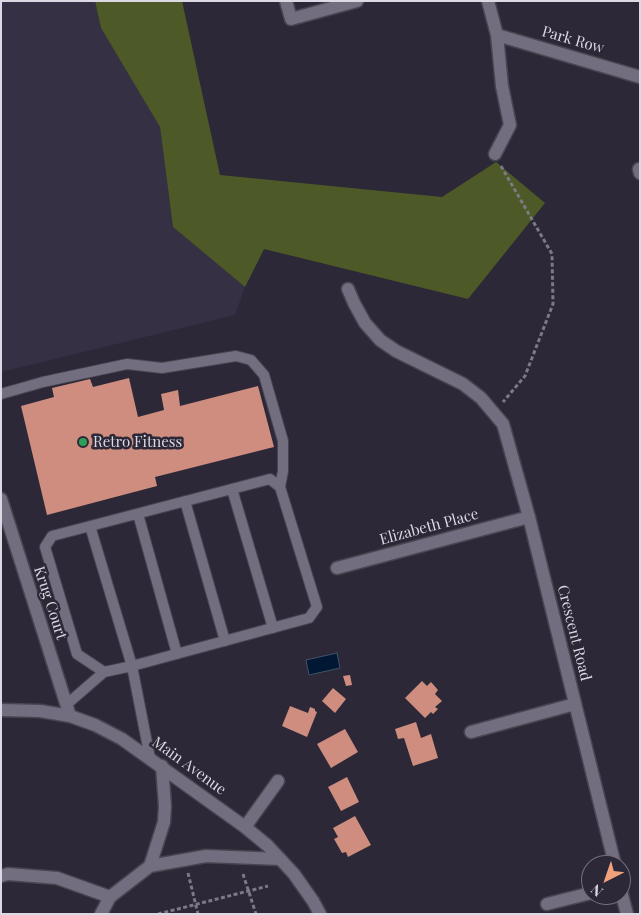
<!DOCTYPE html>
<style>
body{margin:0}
#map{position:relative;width:641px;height:915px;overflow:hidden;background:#2d2837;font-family:"Playfair Display",serif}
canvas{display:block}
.frame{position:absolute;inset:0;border:2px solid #dbd9e3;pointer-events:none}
.north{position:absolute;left:581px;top:855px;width:50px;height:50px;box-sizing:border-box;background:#2d2837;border:1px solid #736f7c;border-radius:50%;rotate:221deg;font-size:14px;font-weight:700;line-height:20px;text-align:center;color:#dbd9e3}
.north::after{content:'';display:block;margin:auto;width:18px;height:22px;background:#f1a17c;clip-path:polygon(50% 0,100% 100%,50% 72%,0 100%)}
</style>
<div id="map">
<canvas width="641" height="915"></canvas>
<div class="frame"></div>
<div class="north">N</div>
</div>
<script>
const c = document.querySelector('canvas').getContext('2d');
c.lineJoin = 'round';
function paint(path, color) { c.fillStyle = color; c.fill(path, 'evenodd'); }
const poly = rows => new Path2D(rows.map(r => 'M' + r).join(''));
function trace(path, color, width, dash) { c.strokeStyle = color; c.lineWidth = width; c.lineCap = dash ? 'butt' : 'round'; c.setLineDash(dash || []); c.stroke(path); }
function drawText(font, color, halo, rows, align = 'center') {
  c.font = font + ' "Playfair Display",serif'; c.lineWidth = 5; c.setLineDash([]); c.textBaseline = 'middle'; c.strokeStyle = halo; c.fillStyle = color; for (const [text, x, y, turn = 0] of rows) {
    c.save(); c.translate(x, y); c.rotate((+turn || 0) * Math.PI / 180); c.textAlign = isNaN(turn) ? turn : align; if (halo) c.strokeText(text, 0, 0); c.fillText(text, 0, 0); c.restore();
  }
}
paint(poly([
 [1,1,95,1,101,28,160,127,173,227,245,287,235,315,1,372]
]), '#363045');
paint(poly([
 [95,1,182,1,220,175,442,197,496,162,545,203,468,299,264,249,245,287,173,227,160,127,101,28]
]), '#4d5926');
const water = poly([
 [337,653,340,668,309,675,306,660,337,653]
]);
paint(water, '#001834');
trace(water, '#425268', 1);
paint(poly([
 [129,378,138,417,164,410,161,394,178,390,180,406,258,386,274,447,155,477,157,486,47,515,21,406,54,397,52,388,90,379,93,387],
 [350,675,352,685,346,686,343,676],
 [422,681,427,686,431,682,438,690,435,694,442,701,435,707,438,709,433,714,431,712,425,718,405,698],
 [333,688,346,699,335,713,322,701],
 [290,706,308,713,310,707,315,709,315,711,317,712,307,737,282,726],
 [416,722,421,738,431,734,438,758,413,766,404,738,398,739,395,729],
 [345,729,358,752,331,768,317,744],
 [347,777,359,802,341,811,328,787],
 [355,816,371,845,348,857,346,852,342,853,334,839,338,837,333,828]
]), '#ce8d7e');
const service = poly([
 [1,394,43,382,127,364,162,368,236,356,251,360,264,375,283,441,283,471,280,487],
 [232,489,273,628],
 [185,501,225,641],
 [138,514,177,654],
 [90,526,132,666,104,672,77,654,45,547,52,536,270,479,280,487,317,607,309,618,132,666,150,758],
 [66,705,104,672]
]);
const minor = poly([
 [286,1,291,19,357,1],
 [488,1,497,35,502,86,510,125,495,154],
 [497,35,640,77],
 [639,169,640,173],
 [348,289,354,303,365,323,380,340,396,351,463,384,481,398,503,424,529,517,615,865],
 [1,499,70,716],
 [337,568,529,517],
 [471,732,575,704],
 [245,827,278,781],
 [150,866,206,856,280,859],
 [1,876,8,874,57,878,110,897],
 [621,891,627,914],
 [547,904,591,893],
 [101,914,110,897,150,866,164,822,165,806,162,766]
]);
const tertiary = poly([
 [1,710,40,711,70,716,95,725,122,739,245,827,268,846,294,874,313,901,320,914]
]);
trace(service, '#484551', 12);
trace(minor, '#484551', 15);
trace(tertiary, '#484551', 15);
trace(poly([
 [501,166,552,254,553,304,525,376,503,402],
 [188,873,198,914],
 [243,874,256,914],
 [158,914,268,886]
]), '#7c7986', 3, [4, 2.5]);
trace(service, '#726d7f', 10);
trace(minor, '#726d7f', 12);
trace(tertiary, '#726d7f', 12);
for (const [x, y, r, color] of [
 [83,442,5,"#2e9e5b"]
]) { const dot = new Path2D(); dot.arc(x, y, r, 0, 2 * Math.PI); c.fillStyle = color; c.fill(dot); trace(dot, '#2d2837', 2); }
drawText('15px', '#dbd9e3', '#2d2837', [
 ["Park Row",573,40,16],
 ["Elizabeth Place",429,527,-15],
 ["Krug Court",50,603,72],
 ["Crescent Road",574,633,76],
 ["Main Avenue",189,766,36]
]);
drawText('15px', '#dbd9e3', '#2d2837', [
 ["Retro Fitness",93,442]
], 'left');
</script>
